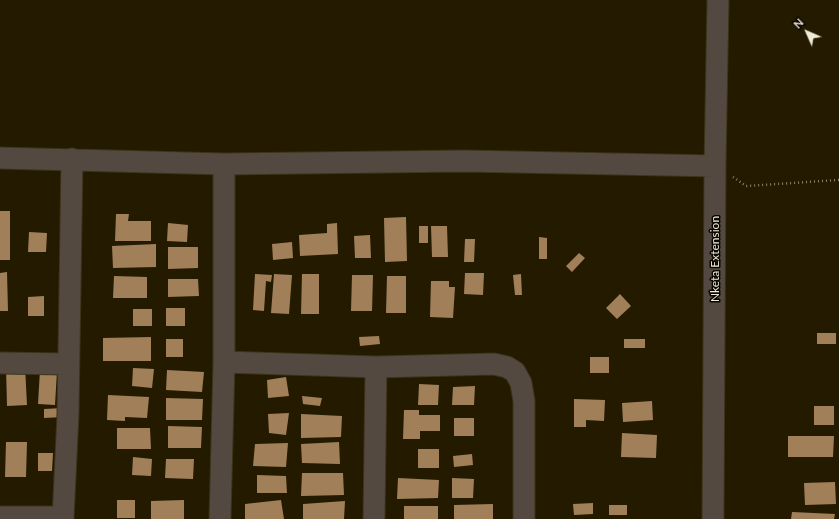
<!DOCTYPE html>
<style>
body{margin:0}
#map{position:relative;width:839px;height:519px;overflow:hidden;background:#241a00;font-family:Lato,sans-serif}
canvas{display:block}
.north{position:absolute;left:787px;top:12px;width:40px;height:40px;-webkit-text-stroke:3px #0a0600;paint-order:stroke;rotate:315deg;font-size:11px;font-weight:700;line-height:16px;text-align:center;color:#efe9d8}
.north::after{content:'';display:block;margin:auto;width:14px;height:18px;background:#efe9d8;clip-path:polygon(50% 0,100% 100%,50% 72%,0 100%)}
</style>
<div id="map">
<canvas width="839" height="519"></canvas>
<div class="north">N</div>
</div>
<script>
const c = document.querySelector('canvas').getContext('2d');
c.lineJoin = 'round';
function paint(path, color) { c.fillStyle = color; c.fill(path, 'evenodd'); }
const poly = rows => new Path2D(rows.map(r => 'M' + r).join(''));
function trace(path, color, width, dash) { c.strokeStyle = color; c.lineWidth = width; c.lineCap = dash ? 'butt' : 'round'; c.setLineDash(dash || []); c.stroke(path); }
function drawText(font, color, halo, rows, align = 'center') {
  c.font = font + ' Lato,sans-serif'; c.lineWidth = 3; c.setLineDash([]); c.textBaseline = 'middle'; c.strokeStyle = halo; c.fillStyle = color; for (const [text, x, y, turn = 0] of rows) {
    c.save(); c.translate(x, y); c.rotate((+turn || 0) * Math.PI / 180); c.textAlign = isNaN(turn) ? turn : align; if (halo) c.strokeText(text, 0, 0); c.fillText(text, 0, 0); c.restore();
  }
}
paint(poly([
 [0,211,10,211,10,260,0,260],
 [116,214,129,214,128,221,151,221,151,241,115,241],
 [406,217,407,261,385,262,384,218],
 [168,223,188,225,187,242,167,241],
 [337,223,338,254,300,256,299,235,327,233,327,224],
 [419,226,428,226,428,243,419,243],
 [431,226,447,226,448,257,432,257],
 [29,232,47,233,46,252,28,252],
 [370,235,371,258,355,258,354,236],
 [539,237,547,238,547,259,539,259],
 [465,239,475,239,474,262,464,262],
 [292,242,293,258,273,260,272,244],
 [156,244,156,267,113,268,112,246],
 [168,247,198,247,198,268,168,269],
 [579,253,585,258,572,272,566,266],
 [7,272,8,311,0,311,0,273],
 [465,273,484,273,483,295,464,294],
 [255,274,272,275,271,282,266,281,264,311,253,310],
 [274,274,292,275,289,314,271,313],
 [302,274,319,274,319,314,301,314],
 [521,274,522,295,515,295,513,275],
 [352,275,373,275,372,311,351,311],
 [114,276,147,277,147,298,113,298],
 [387,276,406,276,406,313,386,313],
 [168,279,198,279,199,296,168,297],
 [431,281,449,281,449,287,455,287,453,318,430,317],
 [620,294,631,306,617,319,606,308],
 [44,296,44,316,28,316,28,297],
 [166,308,185,308,185,326,166,326],
 [133,309,152,309,152,326,133,326],
 [817,333,836,333,836,344,817,344],
 [379,336,380,344,360,346,359,337],
 [151,337,151,361,103,361,103,338],
 [166,339,183,339,183,357,166,357],
 [624,339,645,339,645,348,624,348],
 [590,357,609,357,609,373,590,373],
 [25,366,27,405,7,406,6,367],
 [133,368,154,369,152,388,132,386],
 [40,370,57,371,55,405,38,404],
 [167,370,204,372,202,392,166,390],
 [286,377,289,396,268,398,267,380],
 [419,384,439,385,438,405,418,405],
 [475,386,474,405,452,405,453,387],
 [108,395,149,397,147,418,125,417,125,421,107,420],
 [302,396,322,398,320,406,303,404],
 [166,398,203,399,202,420,166,420],
 [574,399,605,400,604,421,586,420,586,427,574,427],
 [652,401,653,420,623,422,622,403],
 [814,406,834,406,834,425,814,425],
 [63,408,63,417,44,418,44,409],
 [404,410,419,410,419,415,440,415,440,431,420,431,420,439,403,439],
 [289,413,286,435,269,433,268,414],
 [301,414,342,416,341,437,301,438],
 [454,418,474,418,474,436,454,436],
 [168,426,202,427,201,448,168,448],
 [117,428,150,428,151,449,117,449],
 [622,433,657,435,656,458,621,457],
 [788,436,834,436,833,457,788,457],
 [6,442,27,442,26,477,5,477],
 [339,442,340,464,302,463,301,444],
 [288,443,286,467,253,466,255,444],
 [418,449,439,449,439,468,418,468],
 [38,453,53,453,52,471,38,471],
 [472,454,473,465,454,467,453,456],
 [133,457,152,459,151,476,132,475],
 [166,459,194,459,193,479,165,478],
 [302,473,343,473,344,495,301,496],
 [257,475,286,476,287,493,257,493],
 [398,478,439,480,438,498,397,499],
 [452,478,474,479,473,498,452,498],
 [835,482,836,504,805,505,804,483],
 [117,500,135,500,135,518,117,518],
 [184,500,184,519,151,519,151,501],
 [281,500,284,519,245,519,245,504],
 [345,501,344,519,303,519,303,504],
 [593,503,593,514,574,515,573,504],
 [493,504,493,519,454,519,454,505],
 [609,505,627,505,627,515,609,515],
 [404,506,438,506,438,519,404,519],
 [792,512,835,514,834,519,791,519]
]), '#a18059');
const minor = poly([
 [0,158,224,164,465,161,715,166],
 [224,362,376,367,494,364,507,367,515,372,521,383,524,401,524,519],
 [0,363,68,364],
 [0,517,63,517],
 [63,519,68,414,72,159],
 [220,519,224,362,224,164],
 [374,519,376,367],
 [713,519,715,166,718,0]
]);
trace(minor, '#3c331a', 23);
trace(poly([
 [733,177,746,186,839,180]
]), '#89816c', 2.5, [1, 3]);
trace(minor, '#544940', 21);
drawText('12px', '#efe9d8', '#0a0600', [
 ["Nketa Extension",715,259,-90]
]);
</script>
